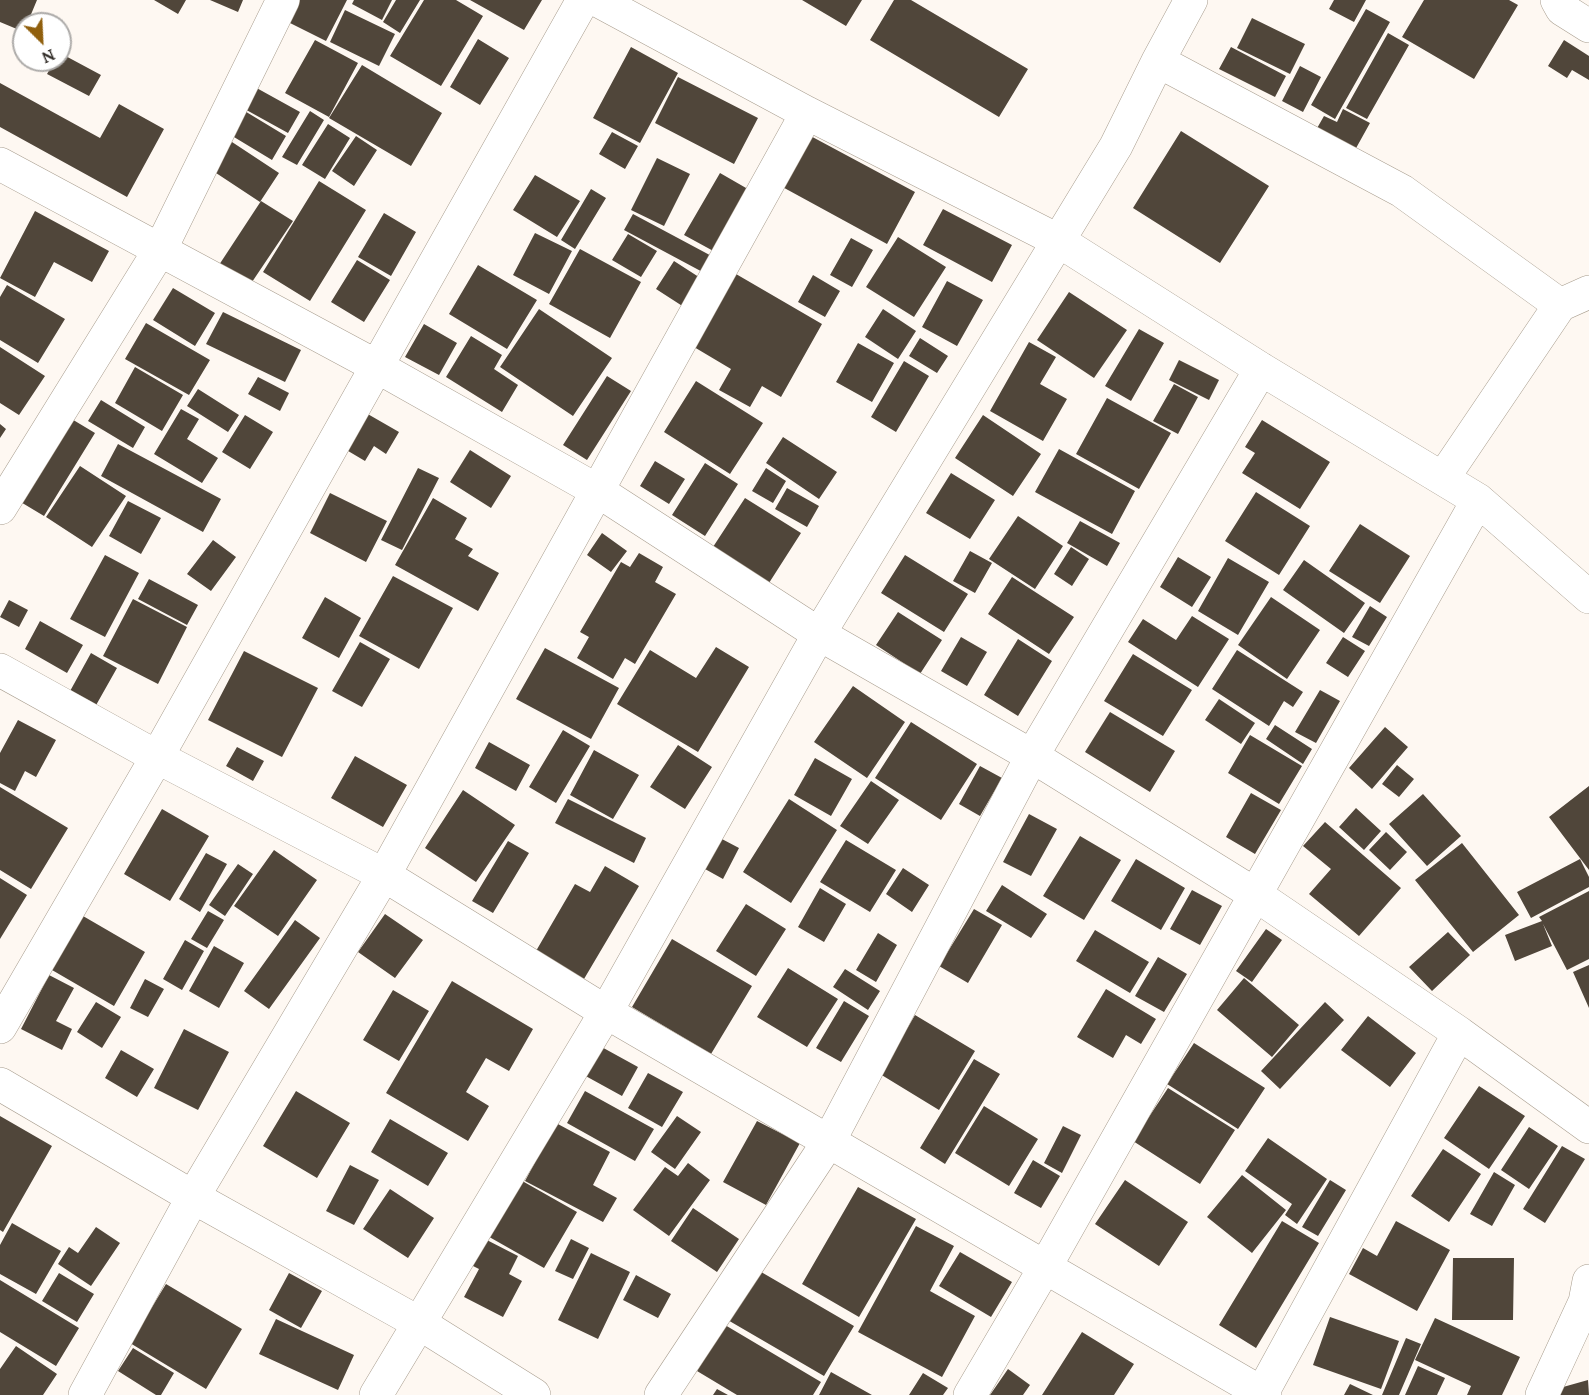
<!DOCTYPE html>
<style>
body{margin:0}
#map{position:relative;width:1589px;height:1395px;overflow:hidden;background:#fef8f2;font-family:Lora,serif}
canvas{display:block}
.north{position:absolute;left:12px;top:12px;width:60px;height:60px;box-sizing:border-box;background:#fff;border:2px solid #adaba9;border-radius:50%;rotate:156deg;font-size:16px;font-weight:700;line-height:24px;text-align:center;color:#322d28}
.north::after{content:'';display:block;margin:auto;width:21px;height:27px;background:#905f0d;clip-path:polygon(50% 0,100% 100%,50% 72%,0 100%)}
</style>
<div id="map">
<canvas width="1589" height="1395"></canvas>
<div class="north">N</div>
</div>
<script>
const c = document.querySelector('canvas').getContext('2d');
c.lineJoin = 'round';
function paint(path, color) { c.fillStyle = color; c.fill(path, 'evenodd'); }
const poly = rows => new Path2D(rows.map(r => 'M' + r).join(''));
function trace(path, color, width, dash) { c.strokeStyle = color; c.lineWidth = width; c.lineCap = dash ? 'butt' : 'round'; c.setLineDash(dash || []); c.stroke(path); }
paint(poly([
 [0,0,37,0,27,24,24,24,24,32,0,22],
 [154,0,186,0,178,14],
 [210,0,243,0,238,12],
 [294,0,347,0,326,41,284,20],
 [354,0,392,0,382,20,352,4],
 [396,0,420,0,400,33,383,22],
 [424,0,456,0,483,16,441,86,390,56],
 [470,0,542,0,524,30],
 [802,0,862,0,846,26],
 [894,0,911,0,1028,69,999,117,870,40],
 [1334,0,1366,0,1354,22,1329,9],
 [1424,0,1509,0,1518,5,1474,79,1402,37],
 [1366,9,1390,22,1335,119,1311,105],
 [345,10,395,34,379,66,330,42],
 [1252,18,1305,44,1290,74,1237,48],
 [1388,33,1409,45,1367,119,1346,108],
 [478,39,509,58,480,105,450,87],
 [315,40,358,63,329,117,285,93],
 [1564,40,1589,56,1589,80,1572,70,1567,78,1548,66],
 [631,47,678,73,640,143,593,118],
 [1231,47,1286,76,1275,97,1219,69],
 [60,53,101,75,89,96,47,74,55,60,60,60],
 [362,65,442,113,411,166,329,118],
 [1300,66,1321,77,1303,112,1282,101],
 [678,77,758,118,734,164,655,123],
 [0,83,100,138,119,104,164,129,127,197,0,127],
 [253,86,300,112,288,133,241,107],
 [238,107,286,136,272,160,224,131],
 [1343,109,1370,123,1355,150,1316,130,1324,116,1337,122],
 [310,111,324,120,297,165,282,157],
 [328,124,350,138,325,179,302,165],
 [1181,131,1269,186,1220,263,1133,208],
 [612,132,638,146,625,169,599,154],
 [805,133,915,192,887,244,777,184],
 [356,136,377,150,354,186,332,171],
 [232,142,279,173,260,202,213,171],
 [657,158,690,174,664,226,631,210],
 [720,173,753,192,717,253,684,235],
 [535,175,580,201,557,237,513,210],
 [319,181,366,210,310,301,263,272],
 [591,189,606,198,575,249,561,240],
 [261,201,293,221,250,285,219,265],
 [943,209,1012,245,992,282,923,245],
 [35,211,109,251,92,282,54,262,35,297,0,278],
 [384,213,416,232,391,276,358,257],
 [633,214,719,260,710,276,624,230],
 [535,233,572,251,549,294,513,275],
 [628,234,657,251,641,277,612,260],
 [898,237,946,267,914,317,866,287],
 [851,238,873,250,852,287,830,275],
 [580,249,641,282,610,338,549,304],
 [357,260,390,280,364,322,331,302],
 [674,261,705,281,687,309,656,289],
 [478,265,537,300,507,349,449,314],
 [736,274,822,324,781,397,762,386,750,407,719,390,731,369,694,347],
 [813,275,840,291,825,317,798,302],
 [947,281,983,300,957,346,922,327],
 [7,285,65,319,38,363,0,340,0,297],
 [173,288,215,313,195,346,153,320],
 [1069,292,1127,330,1094,378,1037,340],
 [539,309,612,358,573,416,500,367],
 [883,309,916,331,898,359,865,337],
 [223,312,301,350,285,382,206,344],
 [146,323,210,360,189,395,125,359],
 [424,324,457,343,439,375,405,357],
 [1139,329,1164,343,1131,401,1105,386],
 [471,336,502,355,494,369,518,385,502,412,446,377],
 [920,338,948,356,937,373,909,356],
 [1029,342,1056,357,1040,384,1067,399,1043,441,990,411],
 [858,343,894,363,872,402,836,382],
 [0,347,45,376,19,415,0,403],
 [1179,360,1219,380,1209,400,1169,380],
 [904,361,929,376,896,432,871,417],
 [135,367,183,395,162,431,115,403],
 [607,376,631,391,587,460,563,445],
 [258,377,289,393,280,411,248,394],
 [696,381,763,423,730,474,664,432],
 [1174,384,1198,397,1178,434,1153,421],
 [198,389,239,415,228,432,187,406],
 [1107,398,1171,433,1139,489,1076,454],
 [101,400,145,427,133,448,88,421],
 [181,409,199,419,187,439,218,458,202,483,154,454],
 [359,409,399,432,386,454,374,446,365,461,338,445],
 [65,415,95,433,44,516,14,498],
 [245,415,273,432,250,469,222,452],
 [983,415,1041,454,1013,496,955,458],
 [1262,420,1330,462,1300,509,1242,473,1255,453,1245,447],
 [0,424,6,429,0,438],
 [783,437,837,472,819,499,766,463],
 [118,444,221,499,203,532,101,476],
 [1059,449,1135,491,1112,534,1035,492],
 [470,450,511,476,491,508,450,482],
 [655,461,685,479,669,504,640,486],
 [705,463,738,484,705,536,672,515],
 [80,466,126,496,92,547,46,517],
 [418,468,439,478,402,550,381,540],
 [766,468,786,481,773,503,752,491],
 [951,473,995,500,970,539,926,513],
 [787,488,819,506,807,527,775,509],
 [1256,492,1310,526,1279,575,1225,541],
 [330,493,387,521,366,562,310,533],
 [433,498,467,518,455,539,473,549,468,556,499,573,478,611,395,565],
 [745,498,801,533,769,583,713,547],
 [128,501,161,518,141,554,109,536],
 [1018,516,1063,546,1035,589,989,559],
 [1080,521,1120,543,1107,566,1067,543],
 [1360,524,1410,556,1380,603,1329,571],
 [602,533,627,551,611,572,587,555],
 [213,540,236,557,211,591,187,574],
 [1071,547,1089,559,1072,586,1054,574],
 [970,551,992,563,975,593,953,581],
 [639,553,663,567,655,582,676,594,635,664,625,658,613,679,577,658,589,637,580,632,621,562,630,567],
 [105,555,139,573,105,637,70,619],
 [905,555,968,594,944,632,881,593],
 [1178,557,1211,577,1192,607,1160,587],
 [1228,558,1269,582,1238,635,1198,611],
 [1304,560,1365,603,1344,633,1283,590],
 [393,576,453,608,419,669,359,636],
 [1012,577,1074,617,1049,654,988,614],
 [149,579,198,605,187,625,138,599],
 [325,597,361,618,339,658,302,638],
 [1271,597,1320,630,1287,679,1238,645],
 [133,599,187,627,158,684,103,656],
 [9,600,28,610,19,627,0,617],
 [1370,606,1387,617,1369,646,1352,637],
 [898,612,942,640,920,674,876,645],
 [1192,616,1229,639,1198,687,1128,642,1143,619,1176,640],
 [40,621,83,645,67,673,25,649],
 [961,637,987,652,967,686,941,671],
 [1343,637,1365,651,1348,677,1326,663],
 [1018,639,1052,661,1018,716,984,695],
 [360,642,390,659,362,707,332,691],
 [716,647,749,667,698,752,617,704,650,650,696,678],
 [545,648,619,688,591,739,516,699],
 [1237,650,1303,692,1293,707,1284,701,1269,726,1212,689],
 [244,651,318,688,282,757,208,720],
 [91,653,117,668,95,707,69,693],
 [1133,654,1192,690,1163,736,1104,701],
 [853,686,905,722,867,778,814,742],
 [1320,690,1340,701,1316,743,1295,732],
 [1219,699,1255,723,1241,744,1205,720],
 [1110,712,1175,751,1150,792,1085,752],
 [18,720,56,740,36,777,25,771,15,791,0,783,0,753],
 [911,722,977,764,941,820,875,778],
 [1275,725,1312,749,1303,764,1266,739],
 [1385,727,1408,747,1372,789,1349,768],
 [563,730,590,746,556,803,529,787],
 [1250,735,1302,766,1279,804,1228,773],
 [489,742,530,765,516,791,475,768],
 [678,745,712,767,685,809,650,787],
 [237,747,264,761,253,781,226,766],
 [594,750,639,775,613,819,570,795],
 [355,756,407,785,383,827,331,798],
 [815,758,852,779,831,816,794,795],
 [1397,765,1414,779,1399,797,1382,784],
 [980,766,1002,778,980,816,959,804],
 [871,781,899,800,868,844,840,826],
 [1589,786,1589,870,1549,817],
 [0,787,68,828,31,889,0,870],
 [463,790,515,825,476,882,425,848],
 [1251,793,1281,810,1255,854,1226,837],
 [1423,794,1461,836,1427,866,1389,824],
 [568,799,646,838,634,863,555,823],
 [789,799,837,830,791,903,743,872],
 [1356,808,1381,831,1364,850,1339,827],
 [162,809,209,836,170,901,124,874],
 [1029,814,1057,829,1031,876,1003,862],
 [1325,822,1401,888,1359,936,1309,894,1331,869,1303,846],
 [1386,832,1407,852,1390,870,1369,850],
 [1080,836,1121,860,1084,920,1043,896],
 [720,838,739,848,723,879,705,869],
 [846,840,896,870,870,912,820,882],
 [508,841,529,853,493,913,472,901],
 [1462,843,1519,915,1473,952,1415,880],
 [274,850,317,880,278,936,234,906],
 [206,853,227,864,200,912,179,899],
 [1136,859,1185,888,1161,930,1111,901],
 [1580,859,1589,877,1589,887,1531,918,1517,892],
 [238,864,253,874,225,916,209,905],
 [605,866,639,886,584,979,536,951,575,884,590,892],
 [903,868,929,885,912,912,886,894],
 [0,878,27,895,0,939],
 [1002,885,1047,914,1031,938,986,911],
 [820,888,846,904,824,942,798,927],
 [1192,890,1222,906,1200,945,1170,929],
 [1589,891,1589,959,1567,970,1543,924,1552,946,1515,961,1505,935,1542,921,1539,917],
 [746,904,786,929,756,976,716,951],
 [974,909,1002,925,968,983,939,966],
 [208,911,224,920,207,948,191,939],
 [385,914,423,940,395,978,358,952],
 [83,916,145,952,114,1006,52,970],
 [295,920,320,938,269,1009,244,991],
 [1266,929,1282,940,1252,982,1236,971],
 [1095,930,1149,962,1130,993,1076,961],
 [1448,932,1470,955,1432,991,1409,967],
 [878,933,897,945,876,982,856,970],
 [672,939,752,986,711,1054,632,1007],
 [185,940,204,951,182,990,163,979],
 [214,946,244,963,219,1008,189,991],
 [1158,957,1187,974,1164,1012,1135,996],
 [1589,965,1589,1008,1573,972],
 [788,968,838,999,807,1047,757,1017],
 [845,969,880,991,868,1010,833,987],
 [49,975,74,988,56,1021,72,1029,62,1050,21,1029],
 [1244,978,1299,1025,1272,1057,1217,1010],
 [145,979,164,989,148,1017,130,1008],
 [452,981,533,1029,509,1071,486,1058,466,1092,489,1106,468,1141,386,1093],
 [1106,989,1156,1019,1141,1044,1126,1035,1113,1058,1077,1037],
 [393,990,429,1011,399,1061,363,1040],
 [844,1001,869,1016,841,1062,816,1048],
 [96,1002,121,1017,102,1048,77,1032],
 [1325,1002,1344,1020,1280,1089,1261,1071],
 [915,1015,975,1051,939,1110,880,1074],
 [1368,1016,1416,1053,1390,1087,1341,1050],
 [184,1029,229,1052,198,1110,154,1088],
 [1194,1043,1265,1088,1238,1129,1167,1084],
 [598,1045,638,1067,622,1096,582,1074],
 [121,1050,154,1069,137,1097,105,1078],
 [974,1059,1000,1074,945,1164,920,1148],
 [648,1073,683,1092,662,1127,628,1108],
 [1479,1086,1525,1116,1489,1169,1444,1138],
 [1168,1088,1235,1130,1200,1184,1133,1141],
 [296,1091,350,1123,317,1178,263,1146],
 [585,1091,654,1129,635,1161,567,1123],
 [984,1106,1038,1139,1009,1186,955,1153],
 [0,1116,52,1146,3,1232,0,1230],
 [677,1116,701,1132,675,1169,651,1152],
 [390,1119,448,1153,428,1186,371,1152],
 [757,1121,800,1143,766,1205,723,1182],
 [556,1123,610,1152,593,1185,617,1198,603,1222,525,1181],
 [1063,1126,1081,1135,1062,1173,1044,1163],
 [1529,1127,1558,1146,1529,1189,1501,1170],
 [1268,1138,1327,1179,1297,1224,1285,1215,1292,1204,1245,1171],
 [1562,1146,1585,1159,1545,1223,1523,1209],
 [1443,1149,1481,1174,1449,1222,1411,1196],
 [1033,1160,1060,1176,1041,1208,1014,1193],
 [688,1163,710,1180,669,1236,633,1210,665,1167,678,1176],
 [350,1165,379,1180,354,1225,326,1211],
 [1494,1172,1515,1185,1492,1226,1470,1214],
 [1242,1175,1286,1210,1252,1253,1207,1217],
 [517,1178,577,1212,544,1268,484,1234],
 [1125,1180,1188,1222,1159,1266,1095,1224],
 [1330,1180,1346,1190,1318,1236,1302,1227],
 [858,1187,916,1219,859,1317,802,1284],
 [390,1189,434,1218,408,1258,363,1229],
 [693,1208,739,1239,717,1272,671,1241],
 [1282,1221,1319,1243,1256,1348,1219,1325],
 [1396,1221,1450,1250,1417,1311,1349,1274,1363,1248,1377,1256],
 [12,1223,61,1251,36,1294,0,1274,0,1245],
 [916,1226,954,1246,930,1291,975,1316,942,1377,858,1332],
 [96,1227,120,1243,91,1286,58,1264,69,1247,78,1253],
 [481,1237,518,1256,509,1274,522,1281,503,1317,464,1297,479,1269,467,1263],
 [571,1239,589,1248,573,1279,555,1271],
 [960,1252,1012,1282,991,1317,939,1286],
 [591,1253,630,1272,598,1339,558,1320],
 [1453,1258,1514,1258,1513,1320,1452,1320],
 [756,1269,854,1326,824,1376,726,1319],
 [59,1273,94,1294,77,1322,42,1301],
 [289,1273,322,1291,301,1328,269,1310],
 [636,1275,671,1294,658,1318,623,1300],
 [0,1280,79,1328,56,1366,0,1332],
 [166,1284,242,1329,206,1389,130,1343],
 [1330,1317,1399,1341,1381,1389,1313,1365],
 [1435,1318,1520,1357,1502,1395,1467,1395,1471,1386,1415,1360],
 [276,1319,354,1355,338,1390,259,1354],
 [725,1325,821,1382,813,1395,737,1395,697,1371],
 [1082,1332,1134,1364,1114,1395,1042,1395],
 [1406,1338,1421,1344,1399,1395,1382,1395],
 [16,1346,57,1374,43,1395,0,1395,0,1369],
 [133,1348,174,1373,161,1395,156,1395,118,1371],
 [1418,1366,1445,1378,1437,1395,1405,1395],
 [1008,1369,1030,1385,1023,1395,990,1395],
 [831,1372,872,1395,819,1395],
 [923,1373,948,1388,943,1395,909,1395],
 [1588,1380,1589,1395,1558,1395,1556,1389],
 [1350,1384,1373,1395,1344,1395],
 [717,1389,728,1395,713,1395]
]), '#50463a');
const minor = poly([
 [597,0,807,113,1059,241,1261,369,1478,500,1589,597],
 [1557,0,1562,9,1589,26],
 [1158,61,1191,0],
 [0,164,376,366,598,491,819,634,1032,756,1256,895,1459,1033,1589,1127],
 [1443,478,1560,305],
 [0,508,161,248,283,0],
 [0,670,157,757,384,875,606,1012,1265,1395],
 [0,1027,157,757,583,0],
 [0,1084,193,1197,419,1323,534,1395],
 [85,1395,193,1197,384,875,807,113],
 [376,1395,606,1012,819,634,1116,146,1158,61,1402,191,1560,305,1589,292],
 [661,1395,829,1141,1032,756,1261,369],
 [970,1395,1044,1269,1478,500],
 [1261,1395,1459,1033],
 [1542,1395,1585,1302,1589,1281]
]);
trace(minor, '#a89d8e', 34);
trace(minor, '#fff', 33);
</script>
